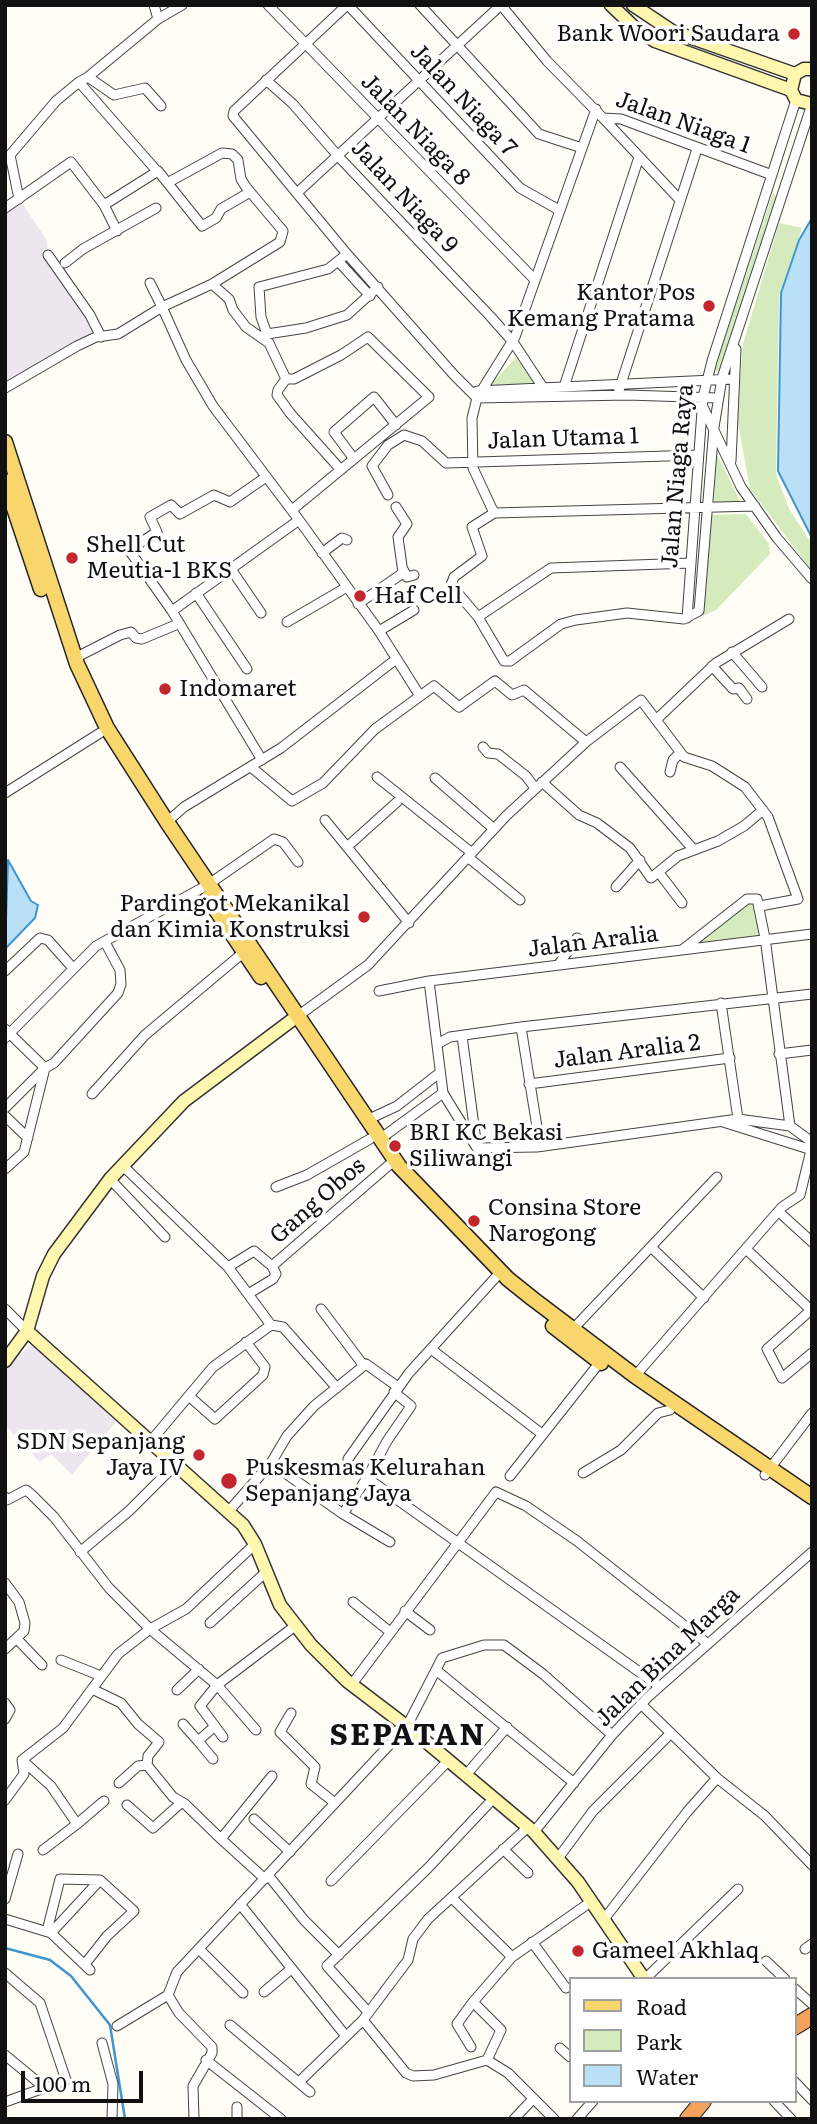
<!DOCTYPE html>
<style>
body{margin:0}
#map{position:relative;width:817px;height:2124px;overflow:hidden;background:#fffdf5;font-family:Literata,serif}
canvas{display:block}
.frame{position:absolute;inset:0;border:7px solid #111;pointer-events:none}
.legend{position:absolute;left:569px;top:1977px;width:228px;height:126px;box-sizing:border-box;background:#fff;border:2px solid #a0a0a0;margin:0;padding:9px 12px;list-style:none;font-size:21px;color:#111}
.legend li{display:flex;align-items:center;gap:14px;height:35px}
.legend b{width:35px;border:2px solid #a0a0a0}
.scale{position:absolute;left:21px;top:2071px;width:122px;height:32px;box-sizing:border-box;border:4px solid #111;border-top:0;padding-left:9px;font-size:21px;line-height:24px;white-space:nowrap;color:#111;-webkit-text-stroke:5px #fff;paint-order:stroke}
</style>
<div id="map">
<canvas width="817" height="2124"></canvas>
<div class="frame"></div>
<ul class="legend">
<li><b style="height:9px;background:#f9d66b"></b>Road</li>
<li><b style="height:19px;background:#d5ebbd"></b>Park</li>
<li><b style="height:19px;background:#b9e0f7"></b>Water</li>
</ul>
<div class="scale">100 m</div>
</div>
<script>
const c = document.querySelector('canvas').getContext('2d');
c.lineJoin = 'round';
function paint(path, color) { c.fillStyle = color; c.fill(path, 'evenodd'); }
const poly = rows => new Path2D(rows.map(r => 'M' + r).join(''));
function trace(path, color, width, dash) { c.strokeStyle = color; c.lineWidth = width; c.lineCap = dash ? 'butt' : 'round'; c.setLineDash(dash || []); c.stroke(path); }
function drawText(font, color, halo, rows, align = 'center') {
  c.font = font + ' Literata,serif'; c.lineWidth = 7; c.setLineDash([]); c.textBaseline = 'middle'; c.strokeStyle = halo; c.fillStyle = color; for (const [text, x, y, turn = 0] of rows) {
    c.save(); c.translate(x, y); c.rotate((+turn || 0) * Math.PI / 180); c.textAlign = isNaN(turn) ? turn : align; if (halo) c.strokeText(text, 0, 0); c.fillText(text, 0, 0); c.restore();
  }
}
paint(poly([
 [19,199,47,240,48,255,101,334,5,388,5,208],
 [32,1343,116,1422,72,1475,51,1454,40,1462,5,1425,5,1370]
]), '#eee6ef');
paint(poly([
 [773,193,779,199,720,371,717,371,714,370],
 [779,223,802,228,779,295,776,474,789,509,812,544,812,571,750,489,737,417,743,344],
 [516,358,541,387,486,389],
 [715,456,718,456,740,501,714,503],
 [746,514,769,544,770,554,716,610,702,616,711,515],
 [750,899,758,905,759,936,692,946]
]), '#d5ebbd');
const water = poly([
 [812,218,812,538,778,471,781,293,799,240,812,218],
 [8,860,31,901,38,905,35,918,5,949,8,860]
]);
paint(water, '#b9e0f7');
trace(water, '#3f96cf', 2);
trace(poly([
 [5,1948,50,1960,71,1976,110,2025,125,2119]
]), '#3f96cf', 2.5);
const street = poly([
 [268,5,535,280],
 [347,5,234,111,233,116,347,254,454,375,477,398,628,395,718,398],
 [348,5,520,188,559,210],
 [420,5,539,134,582,148],
 [501,5,547,61,603,118,621,119,772,175],
 [158,19,182,5],
 [88,77,158,19,154,5],
 [266,80,293,104,338,156,490,316,513,342,544,389],
 [79,82,156,170],
 [603,118,680,200],
 [169,182,222,153,232,154,238,160,241,179,246,187,283,231,280,242,212,284,162,307,186,360,213,406,299,520,379,631,420,696],
 [298,192,501,5],
 [19,199,10,155,56,101,79,82,88,77,114,95,145,88,161,106],
 [104,205,117,231],
 [5,208,71,162,104,205,158,171,202,226,216,218,221,209,250,192],
 [347,254,328,269,259,287,261,317,267,334,306,328,347,315,378,287],
 [48,255,90,315,101,337],
 [339,262,370,296],
 [65,263,83,249,156,208],
 [212,284,229,299,233,310,246,327,269,343,286,379],
 [564,387,639,157],
 [5,388,77,346,96,337,118,334,162,307,150,283],
 [619,390,697,149],
 [477,391,734,379],
 [703,407,741,487,777,538,812,579],
 [354,459,334,432,374,397,396,425],
 [731,461,736,349],
 [388,495,372,466,388,445,404,435,422,441,446,463,698,455],
 [292,510,429,397,368,337,341,355,294,379,286,379,278,390,277,395,290,413,341,470],
 [494,513,472,527,482,556,454,577,451,585,478,617,504,661,510,661,561,624,576,620,627,613,684,619,699,611,714,427,722,378,812,104],
 [494,513,473,468,472,418,477,398,515,337,596,109],
 [494,513,755,506],
 [322,553,342,538,347,540],
 [231,569,261,613],
 [404,571,407,577,414,575],
 [196,593,247,669],
 [358,604,403,573,398,537,407,524,396,507],
 [172,611,299,520],
 [478,617,551,568,691,563],
 [687,618,703,397,712,361,796,100],
 [287,622,347,587],
 [379,631,414,610],
 [732,652,762,687],
 [75,658,120,635,131,632,136,638,142,639,178,624],
 [712,666,733,689,739,688,747,699],
 [657,719,716,663,789,619],
 [483,747,488,753,498,754,526,776,535,788],
 [262,760,172,611,129,550,157,532,150,517,171,505,180,514,214,495,230,502,266,477],
 [251,767,292,801,323,783,375,729,434,686,459,707,495,681,512,695,524,690,586,742],
 [620,767,694,850],
 [670,772,673,760,680,753],
 [377,777,472,853],
 [435,778,494,829],
 [542,782,579,815,597,823,630,848,651,878,678,856,718,841,744,826,763,810],
 [5,793,100,733],
 [325,820,409,923],
 [167,822,184,807,281,748,395,660],
 [348,846,397,802],
 [469,858,520,900],
 [660,874,682,903],
 [209,884,274,839,283,842,298,862],
 [616,887,640,860],
 [682,950,747,899,757,899,765,938,790,1126],
 [559,964,577,938],
 [5,971,40,938,48,940,72,967],
 [429,981,443,1093,477,1148,537,1147,738,1119,790,1126,812,1142],
 [379,991,429,981,812,934],
 [721,1003,738,1119],
 [298,1016,368,965,506,816,586,742,641,700,684,757,712,766,745,787,768,817,798,899,760,906],
 [521,1027,540,1146],
 [5,1029,45,1068,24,1152,5,1169],
 [462,1036,477,1148],
 [5,1038,96,946,202,888],
 [439,1043,450,1037,521,1027,812,994],
 [779,1054,812,1050],
 [529,1084,730,1058],
 [92,1094,145,1035,244,952],
 [5,1108,45,1068,54,1063,118,993,121,984,120,970,105,942],
 [5,1116,28,1138],
 [367,1120,397,1106,438,1074],
 [723,1122,812,1150],
 [380,1139,443,1093],
 [122,1165,228,1267,271,1325],
 [110,1179,165,1237],
 [276,1187,307,1175,370,1139],
 [779,1212,812,1242],
 [652,1248,704,1298],
 [746,1249,812,1311],
 [272,1266,389,1165],
 [228,1267,254,1251,272,1266,276,1274,273,1279,248,1294],
 [5,1309,27,1331],
 [321,1309,364,1366],
 [811,1310,767,1349,782,1378,812,1353],
 [271,1325,283,1327,337,1388],
 [572,1330,717,1177],
 [431,1349,542,1434],
 [635,1376,782,1207,800,1195,811,1150],
 [394,1392,411,1406,387,1441,367,1478,659,1686],
 [190,1397,215,1419,263,1375,265,1367,246,1342],
 [150,1442,213,1367,271,1325],
 [348,1459,409,1373,496,1277],
 [271,1463,343,1514,390,1542],
 [583,1473,621,1450,658,1413,670,1410],
 [765,1475,812,1413],
 [510,1476,600,1362],
 [5,1497,7,1500,26,1490,31,1494,54,1517,109,1588,150,1629,217,1685,256,1730],
 [228,1512,271,1463,287,1436,314,1406,366,1364,398,1387],
 [343,1514,367,1478],
 [80,1552,129,1511,175,1465],
 [5,1583,19,1602,25,1623,24,1631,5,1649],
 [353,1602,389,1631],
 [405,1611,430,1630],
 [210,1623,266,1572],
 [17,1639,42,1665],
 [61,1660,101,1676],
 [436,1670,574,1783],
 [352,1684,496,1492,526,1506,577,1541,708,1644],
 [92,1689,121,1703,138,1724,159,1742,148,1756,147,1765,173,1797,185,1804,221,1839,272,1776],
 [177,1690,199,1669],
 [5,1703,10,1710,5,1719],
 [641,1704,717,1778,765,1816,812,1865],
 [291,1713,280,1732,315,1767,311,1784,335,1803],
 [183,1724,198,1741],
 [223,1737,200,1706,217,1685,295,1626],
 [213,1759,198,1741,215,1726],
 [22,1760,51,1786,77,1824,104,1801],
 [465,1776,507,1727],
 [119,1783,138,1766,147,1765],
 [5,1800,24,1774,22,1760,63,1728,118,1654,150,1629,186,1609,255,1544],
 [127,1805,153,1828,182,1802],
 [254,1819,290,1852],
 [534,1832,612,1735,648,1697,812,1552],
 [221,1839,265,1879],
 [503,1849,528,1873],
 [43,1850,77,1824],
 [559,1857,593,1811,670,1734],
 [268,1875,304,1920,339,1955],
 [331,1881,448,1761],
 [452,1898,512,1957],
 [5,1899,18,1854],
 [240,1904,345,2035],
 [605,1918,687,1812,717,1778],
 [5,1919,51,1933,90,1970],
 [47,1931,60,1879,100,1880,134,1911,107,1936,85,1964],
 [51,1933,100,1880],
 [532,1942,566,1988],
 [199,1949,243,1993],
 [805,1949,812,1944],
 [766,1961,785,1979],
 [5,1973,40,2003,66,2080,5,2102],
 [645,1979,738,1889],
 [794,1988,812,2004],
 [264,1992,291,1969],
 [168,1995,179,2013,212,2047,212,2053,193,2086,194,2119],
 [368,2012,327,1966,428,1868,493,1799],
 [363,2020,406,2073,413,2076,434,2075,487,2060,508,2073,554,2119],
 [230,2025,310,2092],
 [117,2026,168,1995,177,1972,407,1726,442,1658,484,1645,504,1645,543,1674,612,1735],
 [102,2043,113,2084,112,2119],
 [471,2047,457,2024,473,2002],
 [560,2048,570,2057],
 [5,2055,45,2088],
 [206,2060,281,2119],
 [487,2060,501,2030,473,2002,512,1957,592,1901],
 [794,2081,812,2100],
 [299,2082,363,2020,408,1960,413,1939,428,1919,528,1827],
 [774,2101,791,2119],
 [237,2119,237,2107],
 [514,2119,533,2099],
 [577,2119,593,2101]
]);
const secondary = poly([
 [611,5,635,28,655,41,791,90],
 [633,5,672,31,795,74],
 [812,69,804,69,795,74,791,90,796,100,812,104],
 [27,1331,243,1525,255,1544,280,1605,311,1645,347,1681,418,1735,534,1832,578,1882,644,1979],
 [5,1361,27,1331,43,1276,54,1254,110,1179,184,1101,292,1020]
]);
const primary = poly([
 [5,442,77,664,107,728,167,822,399,1166,508,1279,533,1299,635,1376,812,1497],
 [5,481,41,589],
 [208,898,261,977],
 [553,1326,601,1363]
]);
const highway = poly([
 [794,2027,812,2016],
 [688,2119,703,2101]
]);
trace(street, '#444', 11);
trace(secondary, '#333', 15);
trace(primary, '#222', 17);
trace(highway, '#222', 18);
trace(street, '#fff', 9);
trace(secondary, '#fff6b0', 12);
trace(primary, '#f9d66b', 14);
trace(highway, '#f5a25d', 16);
for (const [x, y, r, color] of [
 [794,34,7,"#c4262e"],
 [709,306,7,"#c4262e"],
 [72,558,7,"#c4262e"],
 [360,596,7,"#c4262e"],
 [165,689,7,"#c4262e"],
 [364,917,7,"#c4262e"],
 [395,1146,7,"#c4262e"],
 [474,1221,7,"#c4262e"],
 [199,1455,7,"#c4262e"],
 [229,1481,9,"#c4262e"],
 [578,1951,7,"#c4262e"]
]) { const dot = new Path2D(); dot.arc(x, y, r, 0, 2 * Math.PI); c.fillStyle = color; c.fill(dot); trace(dot, '#fff', 2.5); }
drawText('23px', '#111', '#fff', [
 ["Bank Woori Saudara",780,34,"right"],
 ["Kantor Pos",695,293,"right"],
 ["Kemang Pratama",695,319,"right"],
 ["Shell Cut",86,545],
 ["Meutia-1 BKS",86,571],
 ["Haf Cell",374,596],
 ["Indomaret",179,689],
 ["Pardingot Mekanikal",350,904,"right"],
 ["dan Kimia Konstruksi",350,930,"right"],
 ["BRI KC Bekasi",409,1133],
 ["Siliwangi",409,1159],
 ["Consina Store",488,1208],
 ["Narogong",488,1234],
 ["SDN Sepanjang",185,1442,"right"],
 ["Jaya IV",185,1468,"right"],
 ["Puskesmas Kelurahan",245,1468],
 ["Sepanjang Jaya",245,1494],
 ["Gameel Akhlaq",592,1951]
], 'left');
drawText('23px', '#111', '#fff', [
 ["Jalan Niaga 7",463,100,47],
 ["Jalan Niaga 1",683,123,20],
 ["Jalan Niaga 8",415,130,46],
 ["Jalan Niaga 9",404,197,47],
 ["Jalan Utama 1",563,439,-2],
 ["Jalan Niaga Raya",678,476,-85],
 ["Jalan Aralia",593,942,-7],
 ["Jalan Aralia 2",627,1052,-7],
 ["Gang Obos",318,1201,-41],
 ["Jalan Bina Marga",668,1657,-44]
]);
c.letterSpacing = '2px';
drawText('bold 30px', '#111', '#fff', [
 ["SEPATAN",408,1736]
]);
c.letterSpacing = '0px';
</script>
